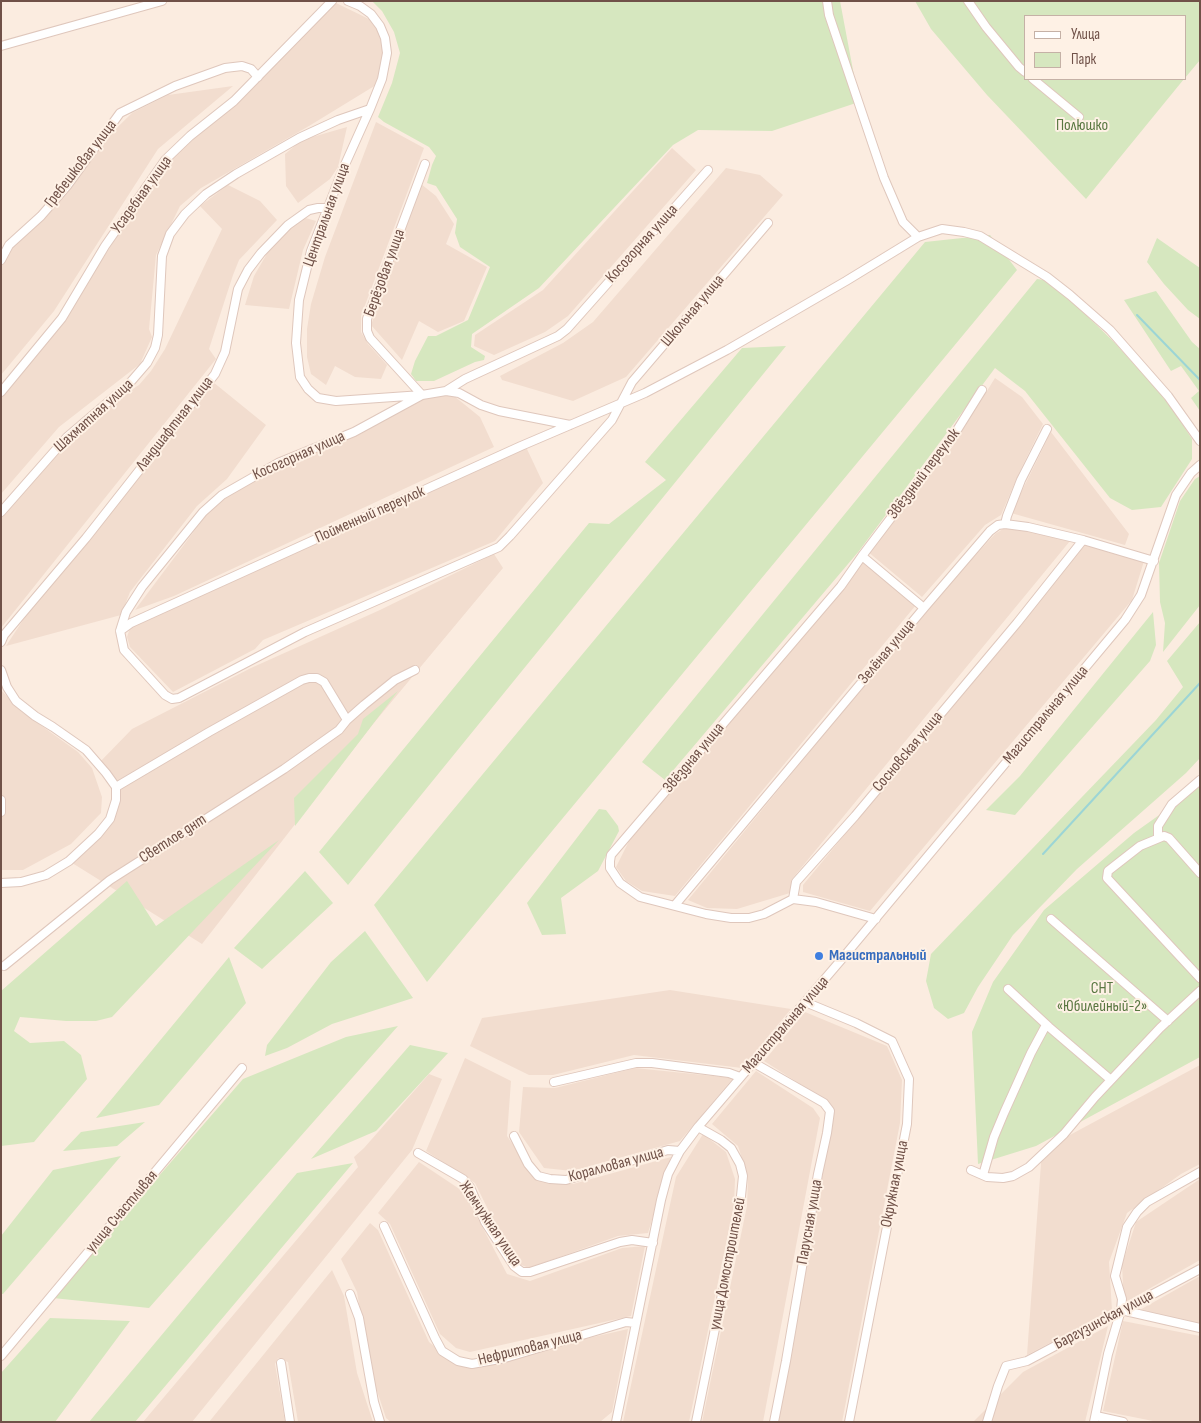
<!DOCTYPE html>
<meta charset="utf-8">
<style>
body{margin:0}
#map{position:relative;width:1201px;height:1423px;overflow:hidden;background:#fbece0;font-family:"Sofia Sans Condensed",sans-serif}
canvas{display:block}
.frame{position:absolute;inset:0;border:2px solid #705148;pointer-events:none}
.legend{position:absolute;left:1024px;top:15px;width:162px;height:65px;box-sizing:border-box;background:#fef1e5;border:1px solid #c5b1a6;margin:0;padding:6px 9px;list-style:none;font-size:15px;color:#705148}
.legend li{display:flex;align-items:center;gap:10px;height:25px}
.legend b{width:25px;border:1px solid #c5b1a6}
</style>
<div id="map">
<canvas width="1201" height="1423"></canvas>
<div class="frame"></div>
<ul class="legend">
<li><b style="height:6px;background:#fff"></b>Улица</li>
<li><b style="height:14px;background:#d6e7bf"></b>Парк</li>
</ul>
</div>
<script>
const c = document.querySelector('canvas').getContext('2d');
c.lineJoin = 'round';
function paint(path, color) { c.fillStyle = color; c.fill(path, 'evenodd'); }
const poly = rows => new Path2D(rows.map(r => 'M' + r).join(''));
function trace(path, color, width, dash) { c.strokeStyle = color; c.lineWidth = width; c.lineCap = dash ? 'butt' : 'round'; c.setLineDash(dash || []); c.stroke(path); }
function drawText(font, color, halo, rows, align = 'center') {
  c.font = font + ' "Sofia Sans Condensed",sans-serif'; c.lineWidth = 4; c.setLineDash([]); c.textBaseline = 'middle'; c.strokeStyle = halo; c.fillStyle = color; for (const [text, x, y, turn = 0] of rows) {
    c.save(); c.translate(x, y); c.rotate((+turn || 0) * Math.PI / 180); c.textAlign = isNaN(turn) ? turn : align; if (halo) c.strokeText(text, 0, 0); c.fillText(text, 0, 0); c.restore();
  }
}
paint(poly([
 [334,2,373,21,381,34,383,57,376,85,309,126,201,188,180,206,156,255,149,329,152,337,140,364,59,427,1,494,1,396,64,319,168,157,235,102],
 [233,86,158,149,54,311,1,375,1,262,19,236,59,196,85,159,132,113,168,95],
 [376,122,424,148,361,316,361,332,368,344,387,365,381,379,355,377,335,366,326,385,311,374,307,357,307,329,311,304,325,257],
 [347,127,338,167,330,179,298,203,286,186,285,154,302,140],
 [672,148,696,170,568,316,545,332,494,355,474,346,475,335,543,290],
 [726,168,760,175,783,195,626,377,573,401,502,380,500,376,563,343,593,322],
 [421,184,436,196,454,224,446,244,487,267,464,321,438,332,419,321,402,360,371,325],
 [228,185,260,201,277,220,239,260,233,275,209,349,216,359,1,628,1,514,91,415,139,385,151,371,165,349,222,229,200,206],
 [302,217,316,221,303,250,289,309,245,305,254,276,272,245],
 [995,378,1022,397,1043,424,1019,473,1001,515,985,525,922,597,867,551,953,446],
 [213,382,266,425,227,479,197,506,130,592,121,615,6,646,25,617],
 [431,396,454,396,480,417,494,447,174,596,135,610,207,514,235,490],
 [1051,432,1129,534,1125,545,1011,513],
 [526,447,543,483,495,541,263,640,255,649,173,692,130,647,127,637,131,625],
 [1006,527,1018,528,1070,541,792,879,790,893,737,909,707,908,688,900,930,605,995,534],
 [1084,545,1144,561,1132,600,870,911,803,892,803,885],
 [494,554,503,568,373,724,202,944,69,861,98,834,116,800,106,773,98,764,132,729,251,668,380,610],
 [864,561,916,605,675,896,642,891,626,881,616,867,629,841],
 [1,690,21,711,78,752,92,768,102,797,101,813,71,844,23,870,1,870,1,812,3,808,1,790],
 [670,990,791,1009,742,1068,634,1055,553,1075,529,1075,470,1046,482,1018],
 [805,1012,887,1046,902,1080,900,1123,842,1422,777,1422,833,1116,822,1098,764,1061],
 [465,1058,511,1081,507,1136,537,1180,573,1184,671,1157,648,1233,618,1236,529,1268,514,1262,475,1183,426,1151],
 [1200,1065,1200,1164,1181,1174,1127,1213,1109,1262,1112,1310,1027,1355,1042,1150],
 [635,1068,733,1078,680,1141,572,1171,544,1168,519,1132,523,1087,555,1088],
 [756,1071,813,1108,820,1118,763,1422,702,1422,747,1206,748,1177,738,1146,712,1124],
 [429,1074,442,1079,412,1150,192,1422,143,1422,358,1167,354,1157,364,1148],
 [703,1134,726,1152,735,1179,734,1205,689,1422,623,1422,676,1177],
 [419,1162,464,1192,507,1274,530,1281,622,1248,645,1246,631,1316,470,1352,456,1348,440,1334,390,1224,378,1213],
 [1200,1179,1200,1260,1124,1303,1122,1265,1136,1222],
 [370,1223,378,1230,429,1342,451,1360,471,1365,628,1329,612,1412,600,1422,391,1422,386,1418,370,1370,357,1292,341,1259],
 [332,1270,344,1296,357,1373,373,1422,298,1422,288,1362,278,1358,275,1364,285,1422,209,1422],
 [1200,1276,1200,1323,1138,1311],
 [1123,1321,1200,1336,1200,1422,1158,1422,1103,1411],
 [1108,1326,1085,1422,973,1422,1023,1372]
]), '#f2ddcf');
paint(poly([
 [372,1,840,1,859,102,772,131,698,130,673,145,539,288,472,334,471,347,485,356,484,360,475,362,434,381,416,381,411,374,415,361,428,336,436,336,468,320,490,267,460,247,455,233,457,219,436,186,427,183,432,165,436,156,429,147,384,122,378,117,392,83,400,53,394,32,382,11],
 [915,1,1200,1,1200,60,1185,78,1185,16,1025,16,1025,79,1184,79,1086,199,987,95,931,29],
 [990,235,1017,270,427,982,374,905,925,242],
 [1157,238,1200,268,1200,319,1188,310,1164,284,1147,262],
 [1037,279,1051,281,1114,342,1168,402,1192,439,1192,459,1161,507,1132,510,1110,498,1025,391,995,368,859,551,665,780,642,762],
 [1156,291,1192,342,1200,349,1200,411,1191,398,1199,391,1181,366,1171,371,1124,300],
 [786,346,348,885,319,852,589,523,609,524,666,480,645,462,742,348],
 [1200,476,1200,605,1163,652,1165,623,1160,602,1159,563,1180,501,1195,479],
 [1153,612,1156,645,1150,661,1015,815,986,810,1020,776],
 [1200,622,1200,758,1186,773,1077,869,1013,935,978,987,964,1013,948,1019,934,1008,926,981,931,954,1156,720,1183,687,1167,661],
 [398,691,373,724,295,826,294,798,358,734,363,719],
 [1200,786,1200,1057,1036,1146,978,1164,972,1032,993,982,1044,910,1134,833],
 [599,809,606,810,618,826,619,831,598,871,561,898,566,934,542,935,527,903],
 [279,840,112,1017,96,1021,66,1021,20,1017,14,1031,30,1043,64,1041,81,1055,87,1079,34,1142,1,1146,1,991,127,881,156,926],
 [305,871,333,903,262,969,234,948],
 [365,931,413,998,332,1024,287,1048,265,1056,267,1045,331,962],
 [229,957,246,1003,159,1105,96,1118],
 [398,1026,149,1308,53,1298,243,1079,346,1037],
 [410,1045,448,1053,376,1131,311,1159],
 [145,1122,117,1146,63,1151,81,1132],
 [121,1156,3,1294,1,1294,1,1236,53,1170],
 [353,1163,135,1422,89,1422,297,1173],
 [50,1318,130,1321,55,1422,1,1422,1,1373]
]), '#d6e7bf');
trace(poly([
 [1137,315,1200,380],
 [1043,854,1200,683]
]), '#9cd5d5', 2);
const minor = poly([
 [827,1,829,15,884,178,903,222,918,237],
 [968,1,986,27,1019,67,1025,72],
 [1,46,162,1],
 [1033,79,1079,117],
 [370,109,343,169,311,251,299,300,296,343,300,377,308,389,318,398,336,401,422,395,446,391,459,393,481,405,499,411,570,425],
 [425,164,367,319,367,331,370,338,422,395,354,432,278,463,222,495,203,512,142,587,126,612,120,631,124,650,165,695,172,699,179,698,305,632,499,547,510,536,612,420,632,382,768,223],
 [1,260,9,245,41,216,67,186,120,113,175,86,225,68,242,66,251,69,258,77],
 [446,391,465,379,558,336,567,329,708,170],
 [1,392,62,318,105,246,165,160,190,136,234,101,332,1],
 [1,512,67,437,128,385,147,363,155,348,158,335,162,256,170,234,185,214,206,194,236,174,299,138,338,120,370,109,382,79,387,53,385,38,380,26,371,14,360,6,348,1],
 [1005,524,1007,516,1021,480,1047,429],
 [862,556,954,435,982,390],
 [120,631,131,623,521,446,645,393,727,350,846,281,918,237,942,229,964,232,980,236,1047,277,1070,295,1110,330,1168,396,1200,441],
 [1,642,4,635,86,538,215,374,225,352,238,289,248,270,261,253,288,225,309,210,318,208,327,208],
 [1,670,7,687,16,701,35,716,53,727,86,750,106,773,116,787,116,800,110,819,98,834,69,861,46,875,21,882,1,883],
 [116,787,209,732,302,680,309,678,317,678,324,682,347,720,364,705,395,680,415,670],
 [1,800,1,812],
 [1158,838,1158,826,1172,804,1200,780],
 [1200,873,1169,838,1164,836,1140,846,1108,871,1107,878,1200,978],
 [793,899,764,914,749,918,731,918,706,914,640,897,620,883,610,868,610,861,611,855,841,586,862,556,924,608],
 [675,905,924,608,990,531,998,525,1005,524,1028,527,1083,540,1154,561],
 [876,919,816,902,793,899,796,882,855,816,1017,623,1083,540],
 [1051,919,1168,1021],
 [4,966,110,880,284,769,339,730,347,720],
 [1008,989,1049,1027,1111,1080],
 [805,1002,856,1023,892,1041,909,1079,907,1124,849,1422],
 [754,1063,824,1103,830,1111,827,1133,818,1174,786,1361,774,1422],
 [554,1082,636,1063,652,1063,729,1073,740,1077],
 [514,1136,528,1164,538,1176,550,1179,566,1180,668,1150,680,1151],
 [418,1153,463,1179,470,1187,485,1222,514,1266,522,1272,530,1272,620,1242,632,1240,653,1243],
 [971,1170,987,1177,1003,1178,1013,1176,1029,1167,1064,1134,1095,1097,1160,1028,1200,991],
 [983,1175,994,1137,1004,1113,1031,1053,1046,1025],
 [384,1226,435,1338,442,1351,458,1361,472,1364,505,1358,626,1322,636,1323],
 [350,1294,359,1318,374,1402,380,1422],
 [1121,1310,1200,1328],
 [1,1356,242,1068],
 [281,1363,290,1422],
 [1096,1416,1123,1422],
 [616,1422,661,1200,668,1174,680,1151,698,1127,841,960,1125,620,1141,595,1176,495,1191,473,1200,465],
 [696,1422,740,1206,743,1176,740,1164,731,1148,721,1140,698,1127],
 [987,1422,998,1386,1006,1366,1027,1361,1200,1269],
 [1094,1422,1108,1354,1121,1310,1122,1299,1115,1276,1127,1227,1137,1212,1147,1202,1200,1172]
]);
trace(minor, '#dfc7bc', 10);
trace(minor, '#fff', 8);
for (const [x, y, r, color] of [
 [819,956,5,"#3f7fe0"]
]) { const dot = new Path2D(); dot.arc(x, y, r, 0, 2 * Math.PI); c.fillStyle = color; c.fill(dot); trace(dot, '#fef1e5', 2); }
drawText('16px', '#597741', '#fef1e5', [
 ["Полюшко",1082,126],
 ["СНТ",1102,989],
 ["«Юбилейный-2»",1102,1007]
]);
drawText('16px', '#705148', '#fef1e5', [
 ["Гребешковая улица",81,164,-52],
 ["Усадебная улица",142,195,-54],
 ["Центральная улица",327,215,-70],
 ["Косогорная улица",642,244,-48],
 ["Берёзовая улица",385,273,-70],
 ["Школьная улица",693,311,-50],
 ["Шахматная улица",94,416,-42],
 ["Ландшафтная улица",175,424,-52],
 ["Косогорная улица",299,456,-24],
 ["Звёздный переулок",924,474,-53],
 ["Пойменный переулок",370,515,-24],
 ["Зелёная улица",887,652,-50],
 ["Магистральная улица",1046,715,-50],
 ["Сосновская улица",908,752,-50],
 ["Звёздная улица",694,758,-50],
 ["Светлое днт",173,839,-33],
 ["Магистральная улица",786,1025,-49],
 ["Коралловая улица",616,1165,-15],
 ["Окружная улица",895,1184,-79],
 ["улица Счастливая",122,1212,-50],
 ["Парусная улица",810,1222,-80],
 ["Жемчужная улица",490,1224,56],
 ["улица Домостроителей",728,1264,-79],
 ["Баргузинская улица",1104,1320,-28],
 ["Нефритовая улица",530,1348,-14]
]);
drawText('bold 16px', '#366cbe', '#fef1e5', [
 ["Магистральный",829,956]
], 'left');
</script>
